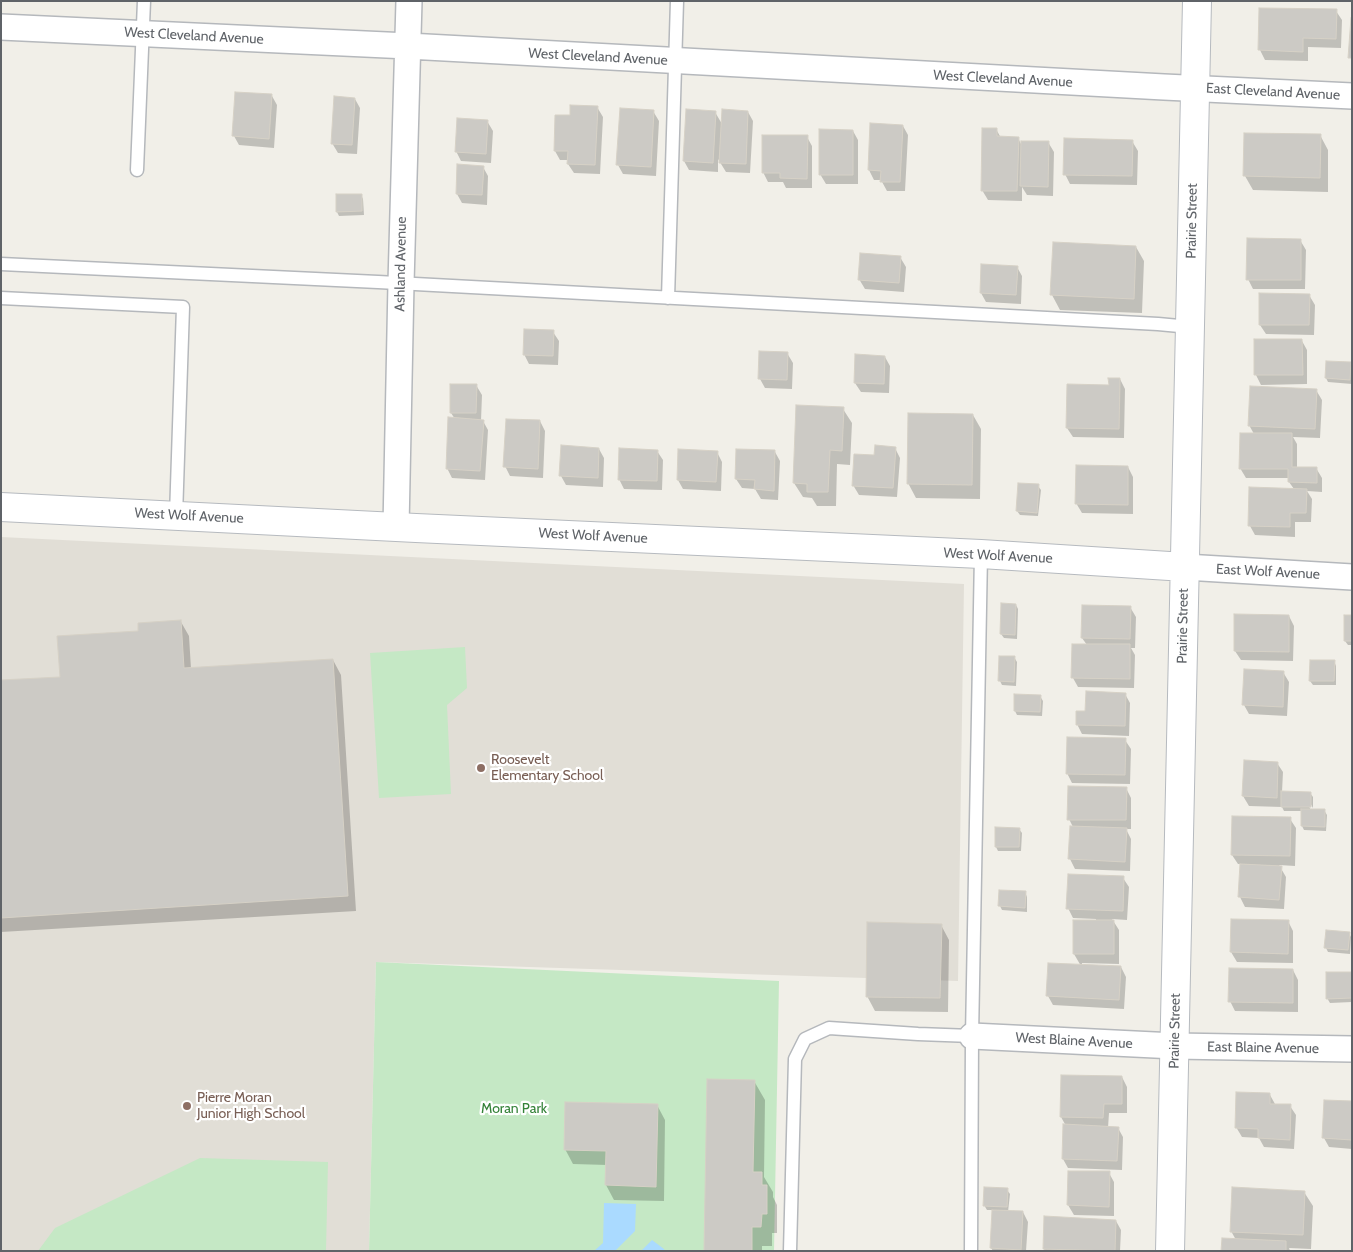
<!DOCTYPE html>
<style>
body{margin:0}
#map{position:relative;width:1353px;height:1252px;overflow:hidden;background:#f1efe8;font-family:Cabin,sans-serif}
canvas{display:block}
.frame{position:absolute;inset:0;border:2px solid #5f6368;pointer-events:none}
</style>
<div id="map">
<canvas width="1353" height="1252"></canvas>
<div class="frame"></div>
</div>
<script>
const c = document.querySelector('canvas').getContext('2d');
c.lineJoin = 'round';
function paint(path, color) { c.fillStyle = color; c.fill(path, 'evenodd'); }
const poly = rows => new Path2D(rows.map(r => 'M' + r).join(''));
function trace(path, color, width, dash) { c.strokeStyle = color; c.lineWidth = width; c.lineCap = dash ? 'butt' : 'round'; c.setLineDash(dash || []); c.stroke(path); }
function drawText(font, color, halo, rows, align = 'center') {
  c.font = font + ' Cabin,sans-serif'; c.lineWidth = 4.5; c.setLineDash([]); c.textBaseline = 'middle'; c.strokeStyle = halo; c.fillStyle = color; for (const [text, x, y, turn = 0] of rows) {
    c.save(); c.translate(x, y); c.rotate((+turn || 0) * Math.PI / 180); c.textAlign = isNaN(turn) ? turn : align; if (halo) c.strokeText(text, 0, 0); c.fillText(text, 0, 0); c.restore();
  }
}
paint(poly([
 [1,537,964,584,958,981,376,962,369,1251,1,1251]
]), '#e1ded6');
paint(poly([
 [465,647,467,688,447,705,451,794,379,798,370,653],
 [376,962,779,981,774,1251,369,1251],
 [200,1158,328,1162,326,1251,38,1251,55,1228]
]), '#c5e8c5');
paint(poly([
 [604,1203,636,1204,635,1231,615,1251,594,1251,603,1243],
 [652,1240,664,1249,665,1251,641,1251]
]), '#aadaff');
paint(poly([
 [1336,11,1342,20,1341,48,1308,47,1308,61,1265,60,1260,50],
 [272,96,277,105,274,148,239,145,234,136],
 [355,99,360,108,357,154,338,153,332,143],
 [597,107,603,117,600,174,574,173,568,164,568,160,560,160,555,151,571,117],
 [653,111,659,121,656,176,623,174,618,165],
 [715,112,722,124,748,112,753,121,750,173,726,172,718,159,718,172,689,170,684,161],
 [487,121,493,131,491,163,461,161,456,151],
 [872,124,903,126,908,135,905,191,887,191,881,180,874,180,869,170],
 [996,129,1001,138,1018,138,1022,146,1048,142,1054,152,1053,196,1027,195,1022,187,1022,201,988,200,982,190],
 [853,131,858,140,858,184,826,184,820,174],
 [1320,135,1328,150,1328,192,1253,190,1245,176],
 [807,137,812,146,812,188,786,188,783,182,768,182,763,172],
 [1132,141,1138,151,1137,185,1070,184,1065,174],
 [483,167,488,176,487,205,462,203,457,194],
 [361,195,363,199,364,215,339,216,337,212],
 [1300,240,1306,250,1305,289,1253,289,1248,279],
 [1054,243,1136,247,1144,261,1142,313,1060,310,1052,295],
 [900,257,906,267,904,292,865,289,859,279],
 [1017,267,1022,276,1021,304,986,302,981,293],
 [1309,295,1315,305,1314,335,1266,334,1260,325],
 [553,332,559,341,558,365,529,364,524,354],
 [1256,341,1302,341,1307,350,1307,384,1261,385,1256,375],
 [787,353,793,363,792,389,765,388,760,379],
 [885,357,890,366,889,393,861,392,855,383],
 [1350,364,1352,366,1352,384,1328,382,1326,378],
 [1120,379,1125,389,1124,438,1073,437,1067,428,1110,386],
 [476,385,482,395,481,421,483,421,488,430,485,480,452,478,447,468,455,419,451,413],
 [1316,390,1322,400,1320,438,1293,437,1297,444,1297,468,1316,468,1322,478,1322,492,1307,491,1312,499,1311,522,1295,522,1295,537,1255,535,1250,526,1294,489,1289,482,1289,478,1246,478,1240,468,1254,434,1249,425],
 [843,409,852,423,850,465,837,464,836,506,817,506,812,498,803,497,794,483],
 [973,415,981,429,980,499,916,498,908,483],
 [540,421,545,431,543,478,510,476,505,466],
 [895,448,900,458,897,497,859,495,853,485,875,456],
 [599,449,604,458,603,487,566,485,561,476],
 [657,451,663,460,662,490,624,489,619,479],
 [717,452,722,462,721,491,683,489,678,480],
 [775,452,780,461,778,500,761,499,755,489,742,488,736,479],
 [1128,467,1133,477,1133,514,1082,513,1076,503],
 [1038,486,1041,490,1038,516,1020,515,1017,511],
 [1016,605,1018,609,1017,639,1004,638,1001,634],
 [1130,607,1136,617,1135,648,1131,648,1135,655,1134,688,1078,687,1073,678,1087,645,1082,638],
 [1289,616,1294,626,1293,661,1241,660,1235,651],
 [1352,616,1352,645,1348,645,1345,641],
 [181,622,189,636,191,669,333,660,341,675,356,911,1,932,1,682,61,678,139,632],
 [1014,657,1017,662,1016,686,1002,685,1000,681],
 [1311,661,1334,661,1336,666,1336,685,1313,685,1310,681],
 [1283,672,1289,682,1287,716,1249,714,1244,705],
 [1125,694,1130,703,1129,736,1082,734,1077,724,1086,712],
 [1015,696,1040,696,1043,701,1042,716,1017,715,1015,711],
 [1125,740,1131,749,1130,784,1072,783,1067,773],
 [1245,761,1277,763,1283,772,1282,792,1310,793,1313,797,1313,808,1309,801,1307,803,1311,810,1324,810,1327,815,1326,831,1304,830,1302,826,1302,811,1284,811,1282,807,1249,806,1243,796],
 [1126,788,1131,798,1131,829,1126,829,1131,839,1130,871,1075,869,1070,859,1073,827,1069,819],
 [1290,819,1296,828,1295,866,1279,865,1286,877,1284,909,1245,907,1240,897,1241,864,1238,864,1232,855],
 [1019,829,1022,833,1021,851,998,851,996,847],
 [1123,878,1129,887,1127,920,1112,919,1119,930,1119,964,1082,963,1082,966,1121,967,1126,977,1124,1009,1053,1005,1048,996,1081,966,1074,954,1096,921,1096,919,1073,918,1068,908],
 [1025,892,1027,897,1027,912,1002,910,1000,906],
 [1232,920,1288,921,1293,931,1293,963,1237,962,1231,952],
 [941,925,949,940,948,1012,875,1011,867,996],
 [1349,933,1351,937,1350,954,1328,952,1326,948],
 [1293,970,1298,980,1298,1012,1235,1011,1230,1001],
 [1352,973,1352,1002,1330,1003,1327,998],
 [1062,1076,1122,1077,1127,1087,1127,1113,1109,1113,1108,1128,1118,1128,1123,1137,1122,1170,1068,1168,1063,1159,1066,1126,1061,1117],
 [754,1081,765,1100,764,1177,773,1192,773,1197,777,1205,777,1233,772,1233,772,1246,762,1246,762,1251,705,1251],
 [1270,1095,1275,1104,1290,1106,1296,1115,1294,1149,1264,1147,1259,1138,1242,1137,1236,1127],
 [1352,1102,1352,1149,1329,1147,1324,1138],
 [657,1105,665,1120,664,1201,614,1200,606,1185,607,1165,573,1164,565,1149],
 [1069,1172,1109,1173,1114,1182,1114,1216,1074,1215,1068,1205],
 [1007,1190,1010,1194,1008,1212,1023,1212,1028,1222,1026,1251,993,1251,991,1248,994,1210,987,1210,984,1205],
 [1304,1192,1313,1206,1311,1249,1289,1248,1290,1251,1287,1251,1236,1240,1231,1231],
 [1116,1221,1121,1230,1120,1251,1045,1251,1044,1249]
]), '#0003');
const building = poly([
 [1259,8,1337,9,1336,39,1303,38,1303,52,1258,50,1259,8],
 [1351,18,1352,19,1352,58,1348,58,1351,18],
 [235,92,272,94,269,139,232,136,235,92],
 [334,96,355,98,352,145,331,144,334,96],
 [570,105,598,106,595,165,567,164,568,151,554,151,555,115,570,115,570,105],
 [620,108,654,110,651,167,616,165,620,108],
 [686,109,716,111,713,163,683,161,686,109],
 [722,109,748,111,746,164,719,163,722,109],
 [457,118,488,120,486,154,455,152,457,118],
 [870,123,903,125,900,182,880,182,881,171,868,170,870,123],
 [982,128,997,128,997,136,1019,137,1017,191,981,191,982,128],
 [819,129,853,130,853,175,819,175,819,129],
 [1244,133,1321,134,1320,178,1243,176,1244,133],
 [762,135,808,135,807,179,780,178,780,173,762,173,762,135],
 [1064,138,1133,140,1132,176,1063,175,1064,138],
 [1021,141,1049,141,1048,187,1020,186,1021,141],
 [457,164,484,166,482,195,456,194,457,164],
 [336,194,362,194,362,211,336,212,336,194],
 [1247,238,1301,239,1301,280,1246,280,1247,238],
 [1053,242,1136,246,1134,299,1050,295,1053,242],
 [860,253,901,256,899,283,858,280,860,253],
 [981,264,1018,266,1016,295,980,293,981,264],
 [1259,293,1310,294,1309,325,1259,325,1259,293],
 [524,329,554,330,553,356,523,355,524,329],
 [1254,339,1302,339,1303,375,1254,375,1254,339],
 [759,351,788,352,787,380,758,379,759,351],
 [855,354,885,356,884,384,854,383,855,354],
 [1326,361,1351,362,1350,380,1325,378,1326,361],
 [1108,378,1120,378,1119,429,1066,428,1067,384,1109,385,1108,378],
 [450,384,477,384,476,413,450,413,450,384],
 [1250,386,1317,389,1315,429,1248,426,1250,386],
 [796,405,844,407,842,451,830,450,828,492,807,492,807,484,793,483,796,405],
 [908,413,973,414,972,485,907,484,908,413],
 [448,417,484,420,480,471,446,469,448,417],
 [506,419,540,420,538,469,503,467,506,419],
 [1240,433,1292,433,1292,467,1317,467,1317,483,1288,482,1288,469,1239,469,1240,433],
 [561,445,599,448,598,478,559,476,561,445],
 [875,445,896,447,893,488,852,486,854,454,874,455,875,445],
 [619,448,658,450,657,481,618,480,619,448],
 [678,449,718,451,716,482,677,480,678,449],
 [736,449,775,450,774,491,754,489,755,480,735,479,736,449],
 [1076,465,1128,466,1128,505,1075,504,1076,465],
 [1018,483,1039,484,1037,513,1016,511,1018,483],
 [1249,487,1307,489,1306,513,1290,513,1290,527,1248,526,1249,487],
 [1001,603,1016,604,1015,635,1000,634,1001,603],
 [1082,605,1131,606,1130,639,1081,638,1082,605],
 [1234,614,1289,615,1289,652,1234,651,1234,614],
 [1344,615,1352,615,1352,641,1344,641,1344,615],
 [181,620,184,668,333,659,348,896,1,918,1,680,60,677,57,636,138,631,138,623,181,620],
 [1072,644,1130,644,1130,679,1071,678,1072,644],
 [999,656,1015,656,1014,682,998,681,999,656],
 [1310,660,1335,660,1334,681,1309,681,1310,660],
 [1244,669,1284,671,1283,707,1242,705,1244,669],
 [1086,691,1126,693,1125,726,1076,725,1076,711,1085,711,1086,691],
 [1014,694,1041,695,1040,712,1014,711,1014,694],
 [1067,737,1126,738,1125,775,1066,774,1067,737],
 [1244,760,1278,762,1277,798,1242,796,1244,760],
 [1068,786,1127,787,1126,820,1067,820,1068,786],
 [1281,791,1311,792,1311,807,1281,807,1281,791],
 [1301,809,1325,809,1325,827,1301,826,1301,809],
 [1232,816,1291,817,1290,856,1231,855,1232,816],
 [1070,826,1127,828,1125,862,1068,859,1070,826],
 [995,827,1020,828,1019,847,995,847,995,827],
 [1240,864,1282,866,1279,900,1238,897,1240,864],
 [1068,874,1124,876,1123,911,1066,909,1068,874],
 [999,890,1026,891,1025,908,998,906,999,890],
 [1231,919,1289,920,1288,954,1230,952,1231,919],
 [1073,920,1114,920,1114,954,1073,954,1073,920],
 [867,922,942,924,940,998,866,997,867,922],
 [1326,930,1350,932,1348,950,1324,948,1326,930],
 [1048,963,1121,966,1119,1000,1046,996,1048,963],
 [1229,968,1293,969,1293,1003,1228,1002,1229,968],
 [1326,972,1352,972,1352,998,1326,999,1326,972],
 [1061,1075,1122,1076,1122,1104,1104,1104,1103,1118,1060,1117,1061,1075],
 [707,1079,755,1080,753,1172,762,1172,762,1185,767,1185,767,1214,762,1214,761,1227,752,1227,752,1251,704,1251,707,1079],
 [1236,1092,1270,1093,1270,1104,1291,1104,1290,1140,1258,1138,1258,1129,1235,1128,1236,1092],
 [1324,1100,1352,1101,1352,1140,1322,1138,1324,1100],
 [565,1102,658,1104,656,1187,605,1185,606,1151,564,1150,565,1102],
 [1063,1124,1119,1127,1117,1161,1062,1159,1063,1124],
 [1068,1171,1110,1171,1109,1207,1067,1205,1068,1171],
 [984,1187,1008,1188,1007,1207,983,1206,984,1187],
 [1232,1187,1305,1191,1303,1235,1230,1232,1232,1187],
 [992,1210,1023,1211,1021,1250,990,1248,992,1210],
 [1044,1216,1116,1220,1115,1251,1043,1249,1044,1216],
 [1222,1238,1286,1241,1286,1251,1221,1251,1222,1238]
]);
paint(building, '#cccac5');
trace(building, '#d6d1c6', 1);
const lane = poly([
 [137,170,144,1],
 [1,264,378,282,1158,324,1190,327],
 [1,298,183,307,176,516],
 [668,298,677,1],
 [790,1251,795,1059,805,1039,829,1028,918,1034,972,1036],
 [971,1251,972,1036,981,554]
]);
const street = poly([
 [1,27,408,46,1164,87,1352,96],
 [396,527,401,283,409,1],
 [1185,567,1352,577],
 [972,1036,1175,1046,1352,1049]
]);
const secondary = poly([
 [1,507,416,528,981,554,1185,567],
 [1170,1251,1197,1]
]);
trace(lane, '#b5b8bc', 15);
trace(street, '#b5b8bc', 28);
trace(secondary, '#b6babf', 30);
trace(lane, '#fff', 12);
trace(street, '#fff', 25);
trace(secondary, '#fff', 28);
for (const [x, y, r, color] of [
 [481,768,5,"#8d6e63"],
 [187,1106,5,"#8d6e63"]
]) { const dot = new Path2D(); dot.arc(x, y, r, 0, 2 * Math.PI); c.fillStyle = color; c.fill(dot); trace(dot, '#fff', 2); }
drawText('14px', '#5f6368', '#fff', [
 ["West Cleveland Avenue",194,36,3],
 ["West Cleveland Avenue",598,57,3],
 ["West Cleveland Avenue",1003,79,3],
 ["East Cleveland Avenue",1273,92,3],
 ["Prairie Street",1192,221,-89],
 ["Ashland Avenue",401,264,-89],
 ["West Wolf Avenue",189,516,3],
 ["West Wolf Avenue",593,536,3],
 ["West Wolf Avenue",998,556,3],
 ["East Wolf Avenue",1268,572,3],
 ["Prairie Street",1183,626,-89],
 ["Prairie Street",1175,1031,-89],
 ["West Blaine Avenue",1074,1041,3],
 ["East Blaine Avenue",1263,1048,1]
]);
drawText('14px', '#785e54', '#fff', [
 ["Roosevelt",491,760],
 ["Elementary School",491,776],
 ["Pierre Moran",197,1098],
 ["Junior High School",197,1114]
], 'left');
drawText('14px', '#348238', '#fff', [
 ["Moran Park",514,1109]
]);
</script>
